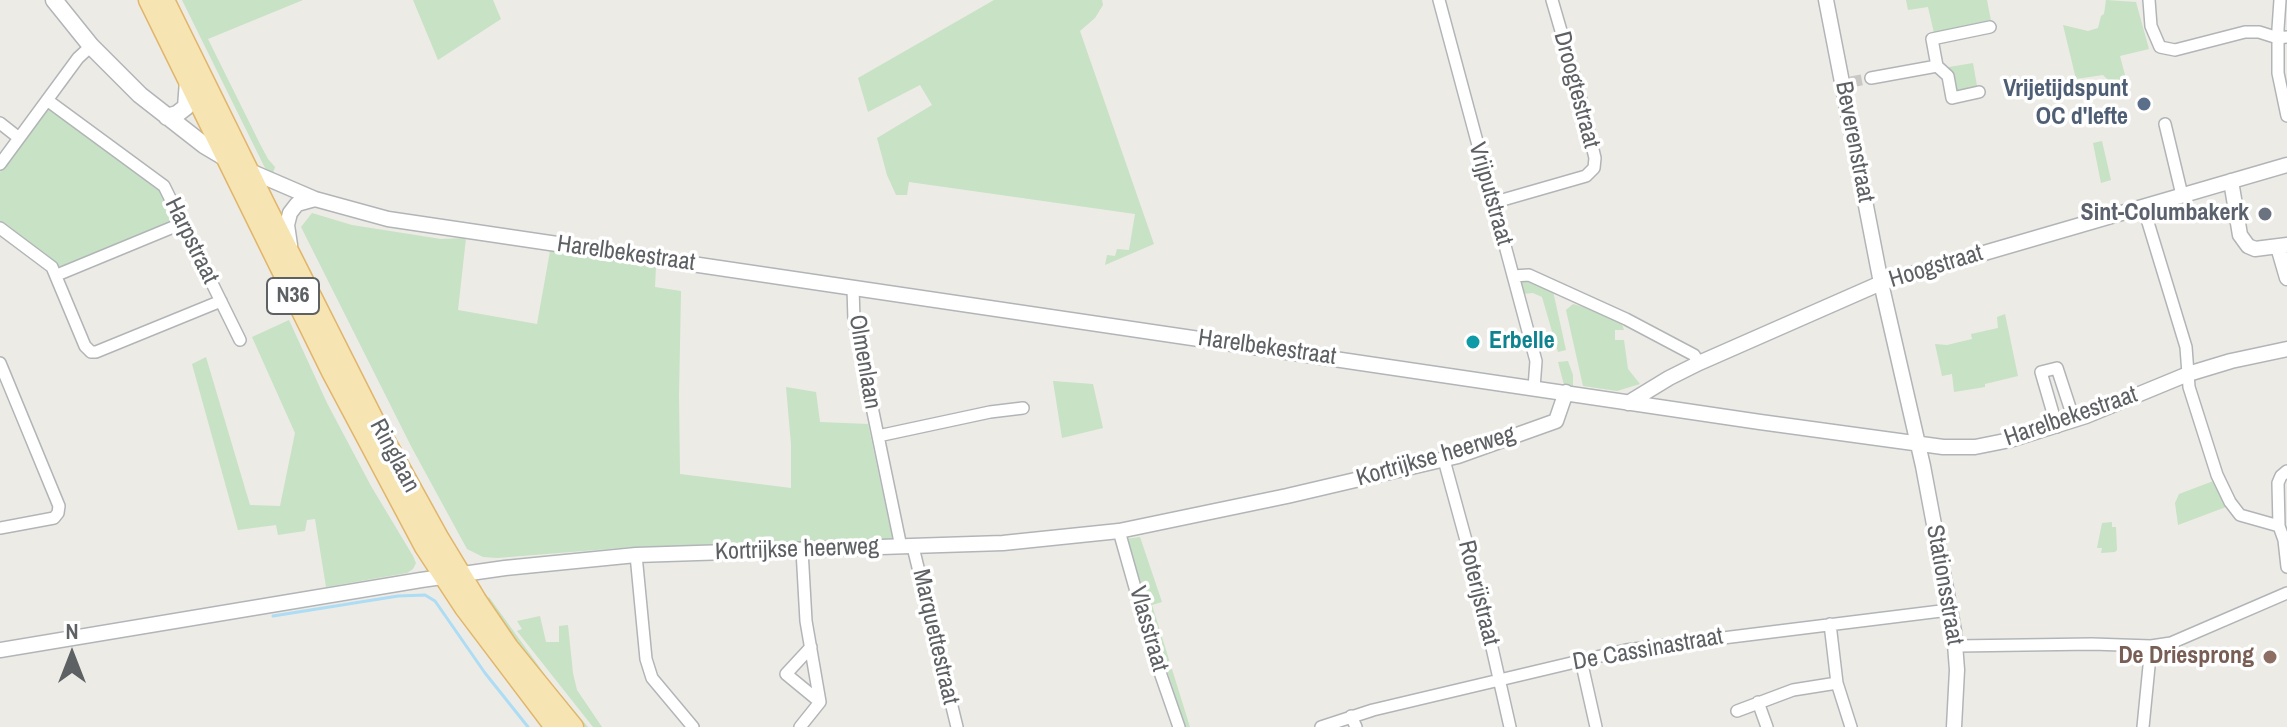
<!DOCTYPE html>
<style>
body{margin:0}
#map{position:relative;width:2287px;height:727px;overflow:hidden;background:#edebe5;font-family:"Archivo Narrow",sans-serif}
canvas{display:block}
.north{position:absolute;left:32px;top:615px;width:80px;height:80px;-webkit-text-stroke:6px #fff;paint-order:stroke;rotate:0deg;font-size:22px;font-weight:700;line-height:32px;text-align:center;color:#5d6164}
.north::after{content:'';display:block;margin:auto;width:28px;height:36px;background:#5d6164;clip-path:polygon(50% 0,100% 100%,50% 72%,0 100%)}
</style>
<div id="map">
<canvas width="2287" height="727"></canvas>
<div class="north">N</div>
</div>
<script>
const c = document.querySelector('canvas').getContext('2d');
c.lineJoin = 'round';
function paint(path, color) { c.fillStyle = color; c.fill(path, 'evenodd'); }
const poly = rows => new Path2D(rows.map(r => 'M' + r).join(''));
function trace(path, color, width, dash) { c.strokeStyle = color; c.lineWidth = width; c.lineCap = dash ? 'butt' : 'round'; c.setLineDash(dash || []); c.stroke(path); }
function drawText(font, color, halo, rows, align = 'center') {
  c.font = font + ' "Archivo Narrow",sans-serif'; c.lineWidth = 7; c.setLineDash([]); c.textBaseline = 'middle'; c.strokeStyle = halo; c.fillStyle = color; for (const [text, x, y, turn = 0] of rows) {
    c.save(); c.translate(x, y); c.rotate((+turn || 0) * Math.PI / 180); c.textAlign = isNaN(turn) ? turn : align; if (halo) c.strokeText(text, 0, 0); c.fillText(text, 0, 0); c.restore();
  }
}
paint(poly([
 [182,0,303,0,208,39,260,144,268,159,275,167,273,173,265,168],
 [413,0,493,0,501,19,438,60],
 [994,0,1102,0,1103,5,1095,18,1080,31,1154,244,1105,265,1107,255,1115,256,1117,249,1129,250,1135,214,909,182,907,195,896,195,887,175,877,138,932,105,920,85,868,112,858,78],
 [1906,0,1987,0,1991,21,1934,33,1928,7,1908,10],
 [2106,0,2136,2,2149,49,2120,56,2127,83,2109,81,2103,75,2076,79,2063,25,2088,31,2098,28,2101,16,2104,14],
 [1973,63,1977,86,1954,91,1949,67],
 [46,110,51,110,158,187,163,192,176,220,62,268,0,224,0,172],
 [2102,141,2111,180,2101,183,2093,143],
 [312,213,352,225,441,239,466,238,458,310,537,324,550,251,656,267,655,287,681,291,679,395,680,474,791,488,791,444,786,387,816,392,820,422,868,424,893,541,768,546,633,547,497,558,483,557,467,549,412,448,301,227],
 [1527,278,1553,291,1566,350,1558,352,1542,297,1533,293,1522,294,1519,281],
 [1573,304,1602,312,1622,324,1624,330,1615,330,1615,340,1624,340,1628,369,1640,384,1617,391,1583,386,1566,310],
 [2005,314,2018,376,1985,384,1985,387,1954,392,1952,374,1942,376,1935,344,1947,345,1972,339,1971,334,1998,328,1997,317],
 [289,320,327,403,371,486,413,556,416,563,413,569,407,573,326,587,315,519,307,520,305,531,278,535,276,525,238,530,192,364,206,357,250,505,280,506,295,433,252,337],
 [1568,361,1573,375,1573,387,1564,385,1558,362],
 [1053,381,1093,384,1103,428,1062,438],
 [2216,480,2226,507,2178,525,2175,503,2179,494],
 [2112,522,2112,527,2116,527,2117,550,2115,552,2101,553,2102,548,2097,548,2102,523],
 [1140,537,1162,602,1152,605,1190,727,1185,727,1125,539],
 [489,597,548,679,588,727,583,727,546,682,486,600],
 [540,616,546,642,559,642,559,626,568,625,573,673,577,690,602,727,593,727,517,631,522,629,517,621]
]), '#c7e2c4');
trace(poly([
 [273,616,398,596,425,595,435,601,485,673,528,727]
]), '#addcf5', 3);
trace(poly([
 [1851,82,1871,78]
]), '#c9c8c5', 11, [11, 5.5]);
const minor = poly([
 [1439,0,1536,361,1534,388],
 [2149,0,2151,26,2160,47,2175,50,2245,32,2259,32,2278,38,2287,37],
 [2280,0,2278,29,2278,73,2287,116],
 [1937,66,1932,39,1990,27],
 [1871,78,1937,66,1948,76,1952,98,1979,92],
 [47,100,164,186,240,340],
 [0,123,19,138],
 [2165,124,2182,195],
 [0,164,78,58,91,46],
 [1492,203,1586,176,1594,168,1595,158,1580,96,1552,0],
 [2143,206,2186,347,2189,387,2217,475,2230,502,2240,515,2279,526],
 [0,228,52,267,85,346,91,352,96,352,221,301],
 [57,275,183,223],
 [1513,276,1529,275,1626,319,1694,355,1699,363],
 [853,288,854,320,901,547],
 [0,363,59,506,58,513,54,518,0,528],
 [2057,427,2041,372,2057,368,2074,420],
 [878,436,990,412,1023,408],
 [1444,460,1476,577,1510,727],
 [2287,471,2281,476,2278,483,2279,526,2284,540,2287,567],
 [1119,531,1154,655,1179,727],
 [913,547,957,727],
 [636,555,646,659,652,678,693,727],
 [1830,624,1837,683,1851,727],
 [1957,646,2092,644,2151,646,2171,643,2287,593],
 [811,647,786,674,820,702],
 [1581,660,1596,727],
 [1758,702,1767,727],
 [1737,711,1793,690,1837,683],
 [1351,716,1356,727],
 [800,727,820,702,806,621,802,550],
 [1321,727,1373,710,1626,650,1949,610],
 [2143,727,2151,646]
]);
const tertiary = poly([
 [1826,0,1881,283,1923,466,1954,631,1957,670,1954,727],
 [250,171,315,199,388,219,1760,422,1943,447,1975,447,2010,440,2086,416,2188,374,2231,361,2287,349],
 [2231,181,2240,235,2248,246,2255,249,2287,245],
 [290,245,287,225,290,213,297,204,315,199],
 [2278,247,2287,278],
 [1628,403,1669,378,1699,363,1881,283,2287,165],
 [0,650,421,580,505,568,636,555,1003,543,1119,531,1287,496,1458,456,1556,421,1566,392]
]);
const secondary = poly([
 [54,0,91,46,140,95,204,145,231,161],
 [167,117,177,114,186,107,188,81]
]);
const primary = poly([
 [148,0,331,372,424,547,464,608,554,727],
 [165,0,267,207,376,423,440,539,477,600,509,647,574,727]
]);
trace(minor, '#b2b5b8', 14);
trace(tertiary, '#b2b5b8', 17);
trace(secondary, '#b1b5b8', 19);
trace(primary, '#e1b56a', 21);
trace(minor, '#fff', 11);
trace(tertiary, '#fff', 14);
trace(secondary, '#fff', 16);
trace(primary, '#f6e5b2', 18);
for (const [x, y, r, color] of [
 [2144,104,8,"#5c6f8a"],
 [2265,214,8,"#6b7280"],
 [1473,342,8,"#0f9aa8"],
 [2270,657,8,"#8d6e63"]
]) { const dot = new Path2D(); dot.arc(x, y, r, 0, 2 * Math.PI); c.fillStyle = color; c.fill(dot); trace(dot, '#fff', 3); }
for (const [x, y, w] of [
 [293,296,52]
]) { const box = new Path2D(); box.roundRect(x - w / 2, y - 18, w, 36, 6); c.fillStyle = '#fff'; c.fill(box); trace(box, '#5d6164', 2); }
drawText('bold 22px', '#5d6164', null, [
 ["N36",293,296]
]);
drawText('24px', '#5d6164', '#fff', [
 ["Droogtestraat",1576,90,75],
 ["Beverenstraat",1854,142,79],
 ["Vrijputstraat",1490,194,74],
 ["Harpstraat",191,241,64],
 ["Harelbekestraat",626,254,8],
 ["Hoogstraat",1936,267,-17],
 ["Harelbekestraat",1267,348,8],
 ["Olmenlaan",864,362,80],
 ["Harelbekestraat",2071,417,-19],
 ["Ringlaan",394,456,62],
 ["Kortrijkse heerweg",1436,457,-16],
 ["Kortrijkse heerweg",797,550,-2],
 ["Stationsstraat",1944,585,80],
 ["Roterijstraat",1478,593,76],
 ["Vlasstraat",1148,629,74],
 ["Marquettestraat",935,637,77],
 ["De Cassinastraat",1648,650,-10]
]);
drawText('bold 24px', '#4e5e75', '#fff', [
 ["Vrijetijdspunt",2128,90],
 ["OC d'Iefte",2128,118]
], 'right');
drawText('bold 24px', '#5b616d', '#fff', [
 ["Sint-Columbakerk",2249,214]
], 'right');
drawText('bold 24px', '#0d838f', '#fff', [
 ["Erbelle",1489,342]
], 'left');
drawText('bold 24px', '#785e54', '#fff', [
 ["De Driesprong",2254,657]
], 'right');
</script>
